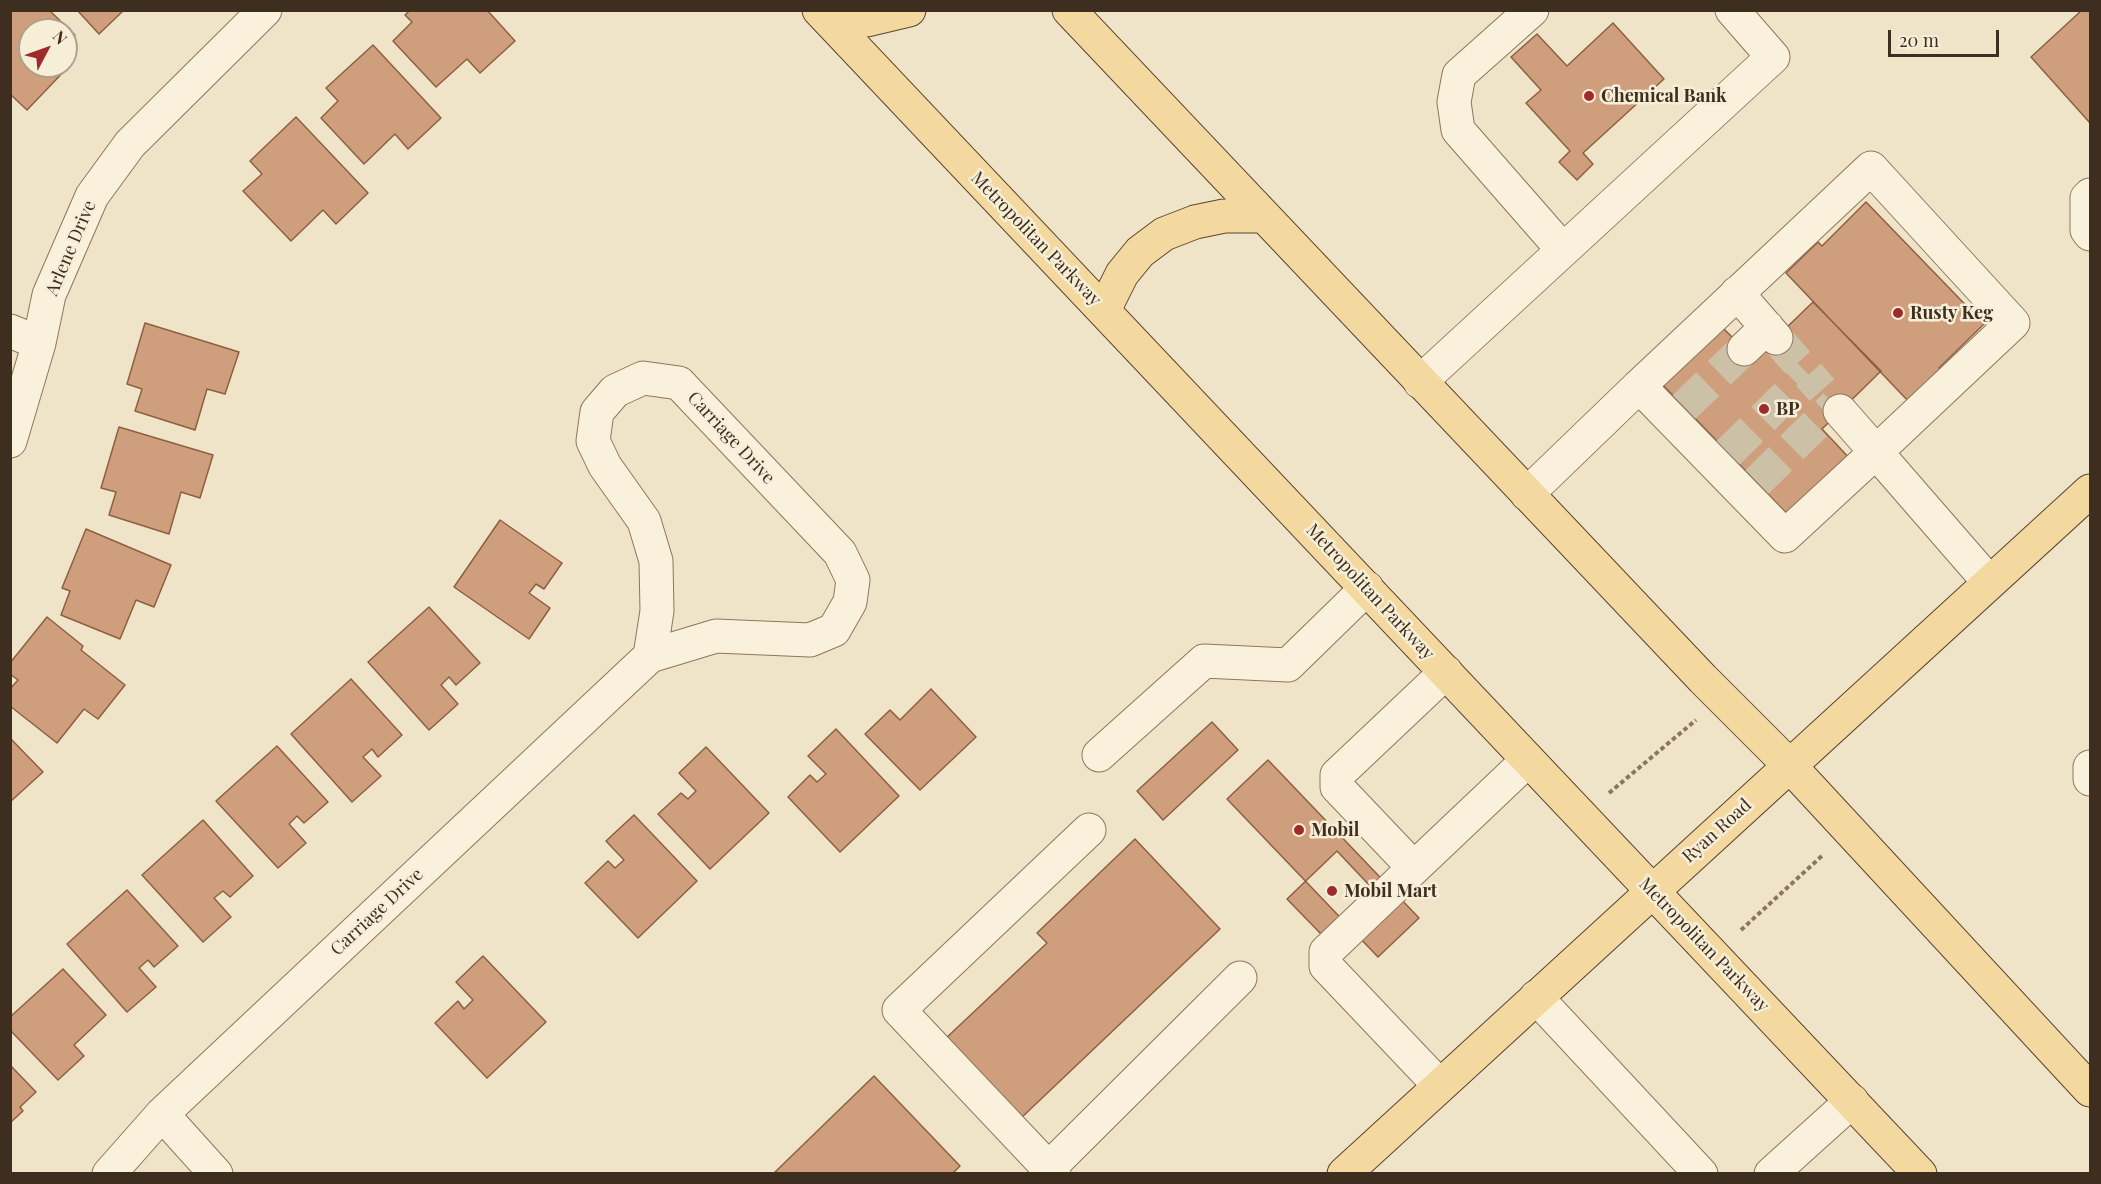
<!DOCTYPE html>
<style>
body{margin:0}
#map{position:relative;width:2101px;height:1184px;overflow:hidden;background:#f0e4c8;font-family:"Playfair Display",serif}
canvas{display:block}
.frame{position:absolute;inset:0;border:12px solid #3d2e20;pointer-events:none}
.north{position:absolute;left:18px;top:18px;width:60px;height:60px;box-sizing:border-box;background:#f7eed8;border:2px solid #ada18e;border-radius:50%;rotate:49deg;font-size:16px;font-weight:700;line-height:24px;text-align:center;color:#3d2e20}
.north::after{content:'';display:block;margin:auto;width:21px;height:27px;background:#9e2a2b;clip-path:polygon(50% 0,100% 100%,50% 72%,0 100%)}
.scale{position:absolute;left:1888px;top:30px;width:111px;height:27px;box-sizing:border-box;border:3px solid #3d2e20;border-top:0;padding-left:8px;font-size:18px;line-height:21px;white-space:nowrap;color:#3d2e20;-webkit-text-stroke:4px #f7eed8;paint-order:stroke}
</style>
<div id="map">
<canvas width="2101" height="1184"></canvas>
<div class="frame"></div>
<div class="north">N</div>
<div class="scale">20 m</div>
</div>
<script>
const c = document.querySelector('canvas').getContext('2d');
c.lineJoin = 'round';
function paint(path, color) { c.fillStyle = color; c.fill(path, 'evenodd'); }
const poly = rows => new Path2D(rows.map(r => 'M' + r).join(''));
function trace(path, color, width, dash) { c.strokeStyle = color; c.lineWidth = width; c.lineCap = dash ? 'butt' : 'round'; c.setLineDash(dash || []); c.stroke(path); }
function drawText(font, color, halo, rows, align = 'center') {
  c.font = font + ' "Playfair Display",serif'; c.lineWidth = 5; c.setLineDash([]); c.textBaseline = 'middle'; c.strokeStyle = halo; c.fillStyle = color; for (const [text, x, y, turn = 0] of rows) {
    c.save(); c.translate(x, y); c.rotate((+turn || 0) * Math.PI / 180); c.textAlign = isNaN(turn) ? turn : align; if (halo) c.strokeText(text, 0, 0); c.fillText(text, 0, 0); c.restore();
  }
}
const building = poly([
 [10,10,49,10,75,35,66,45,66,30,30,30,30,66,66,66,66,59,71,64,27,110,10,94,10,10],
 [77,10,124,10,99,34,77,10],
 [410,10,487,10,515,41,480,73,467,59,436,87,393,41,412,22,405,15,410,10],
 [2082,10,2090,10,2090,123,2031,57,2082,10],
 [1613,23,1664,79,1583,153,1593,164,1577,180,1559,162,1570,151,1526,103,1541,90,1511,57,1537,34,1567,66,1613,23],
 [373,45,441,118,408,149,395,134,364,164,321,118,338,101,326,88,373,45],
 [296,117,368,193,336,224,323,210,291,241,243,191,262,174,250,161,296,117],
 [1866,202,1984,324,1939,368,1943,373,1911,404,1786,273,1818,242,1822,246,1866,202],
 [1813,302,1881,371,1822,429,1853,462,1793,520,1661,383,1721,326,1754,359,1813,302],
 [145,323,239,352,225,394,207,389,195,430,135,411,142,389,127,384,145,323],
 [119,427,213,455,200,498,181,492,169,534,109,515,116,492,101,488,119,427],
 [500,520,562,563,544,589,536,584,529,593,550,608,529,639,454,587,500,520],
 [86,529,171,565,154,607,136,600,120,639,61,615,70,591,62,588,86,529],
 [429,607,480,663,456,685,449,677,441,685,458,704,429,730,368,662,429,607],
 [47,617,83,646,81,650,125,685,98,719,84,709,57,743,10,706,10,689,18,680,10,674,10,663,47,617],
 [351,679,402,735,378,757,372,749,363,757,381,776,352,802,291,734,351,679],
 [931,689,976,737,920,790,865,734,890,710,900,720,931,689],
 [1212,722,1238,750,1163,820,1137,791,1212,722],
 [836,729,899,796,840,852,788,797,810,775,817,782,826,774,808,756,836,729],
 [10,738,43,772,10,802,10,738],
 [277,746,328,802,304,823,297,816,289,824,306,843,278,868,216,801,277,746],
 [706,747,769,813,710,869,658,814,681,793,688,799,696,791,679,773,706,747],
 [1268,760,1419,918,1378,957,1227,799,1268,760],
 [634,815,697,881,638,938,585,883,608,861,615,868,624,860,606,841,634,815],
 [203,820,253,876,230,897,223,891,214,898,231,917,203,942,142,875,203,820],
 [1135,839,1220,929,1020,1119,944,1040,1047,943,1037,933,1135,839],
 [1337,851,1371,887,1322,935,1287,899,1337,851],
 [127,890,178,946,154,967,148,960,139,968,156,987,127,1012,67,944,127,890],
 [483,956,546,1022,487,1078,435,1023,458,1001,464,1009,473,1000,456,982,483,956],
 [63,969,106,1015,74,1045,84,1056,58,1080,10,1030,10,1017,63,969],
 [10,1065,36,1092,20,1107,23,1111,10,1123,10,1065],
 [874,1076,960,1166,952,1174,773,1174,874,1076]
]);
paint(building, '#cf9f7d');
trace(building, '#8d5f41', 1.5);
trace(poly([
 [1776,338,1822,390],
 [1684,407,1744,349],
 [1728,453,1808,374],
 [1757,482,1835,405]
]), '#ccc0a6', 33, [33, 16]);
const minor = poly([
 [1532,10,1459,75,1454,102,1458,130,1563,250],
 [2090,195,2087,198,2087,230,2090,234],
 [1737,293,1776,338],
 [10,331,39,343],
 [1744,349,1767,327],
 [1420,382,1773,57,1732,10],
 [1840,411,1876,452,1785,536,1639,386,1871,168,2013,323,1876,452,1989,582],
 [10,441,39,343,49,295,92,196,130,144,265,10],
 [1527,494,1639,386],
 [1446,672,1337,775,1337,787,1414,868,1528,760],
 [1099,755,1204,661,1288,665,1367,588],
 [2090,767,2090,779],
 [1414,868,1326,952,1326,966,1439,1085],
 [1536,997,1701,1174],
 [162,1114,216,1174],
 [1049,1168,1240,978],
 [109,1174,162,1114,650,656,716,636,810,640,834,630,850,602,853,580,840,553,679,383,643,378,615,391,597,412,593,441,605,466,644,521,656,561,657,611,650,656],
 [1054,1174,899,1010,1089,830],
 [1771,1174,1852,1101]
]);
const major = poly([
 [819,10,1920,1174],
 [1069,10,1703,679,1789,765,2090,1090],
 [825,16,867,20,909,10],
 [1104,310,1122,274,1140,252,1164,234,1195,222,1224,216,1263,216],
 [1344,1174,2090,491]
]);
trace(minor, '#8d765c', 35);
trace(major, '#5b4430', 35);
trace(poly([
 [1609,793,1696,720],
 [1741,930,1824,854]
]), '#8d765c', 4, [4.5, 3]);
trace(minor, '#faf1dc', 33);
trace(major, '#f3d9a0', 33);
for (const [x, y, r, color] of [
 [1589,96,6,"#9e2a2b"],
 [1898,313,6,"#9e2a2b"],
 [1764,409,6,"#9e2a2b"],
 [1299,830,6,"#9e2a2b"],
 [1332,891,6,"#9e2a2b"]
]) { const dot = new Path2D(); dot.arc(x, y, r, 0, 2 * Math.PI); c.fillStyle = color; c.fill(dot); trace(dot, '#f7eed8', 2); }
drawText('bold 18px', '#3d2e20', '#f7eed8', [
 ["Chemical Bank",1601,96],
 ["Rusty Keg",1910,313],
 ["BP",1776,409],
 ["Mobil",1311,830],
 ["Mobil Mart",1344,891]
], 'left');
drawText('18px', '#3d2e20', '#f7eed8', [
 ["Metropolitan Parkway",1036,239,46],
 ["Arlene Drive",71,248,-67],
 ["Carriage Drive",731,438,47],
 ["Metropolitan Parkway",1370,592,47],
 ["Ryan Road",1717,831,-42],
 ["Carriage Drive",377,912,-43],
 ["Metropolitan Parkway",1704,945,46]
]);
</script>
